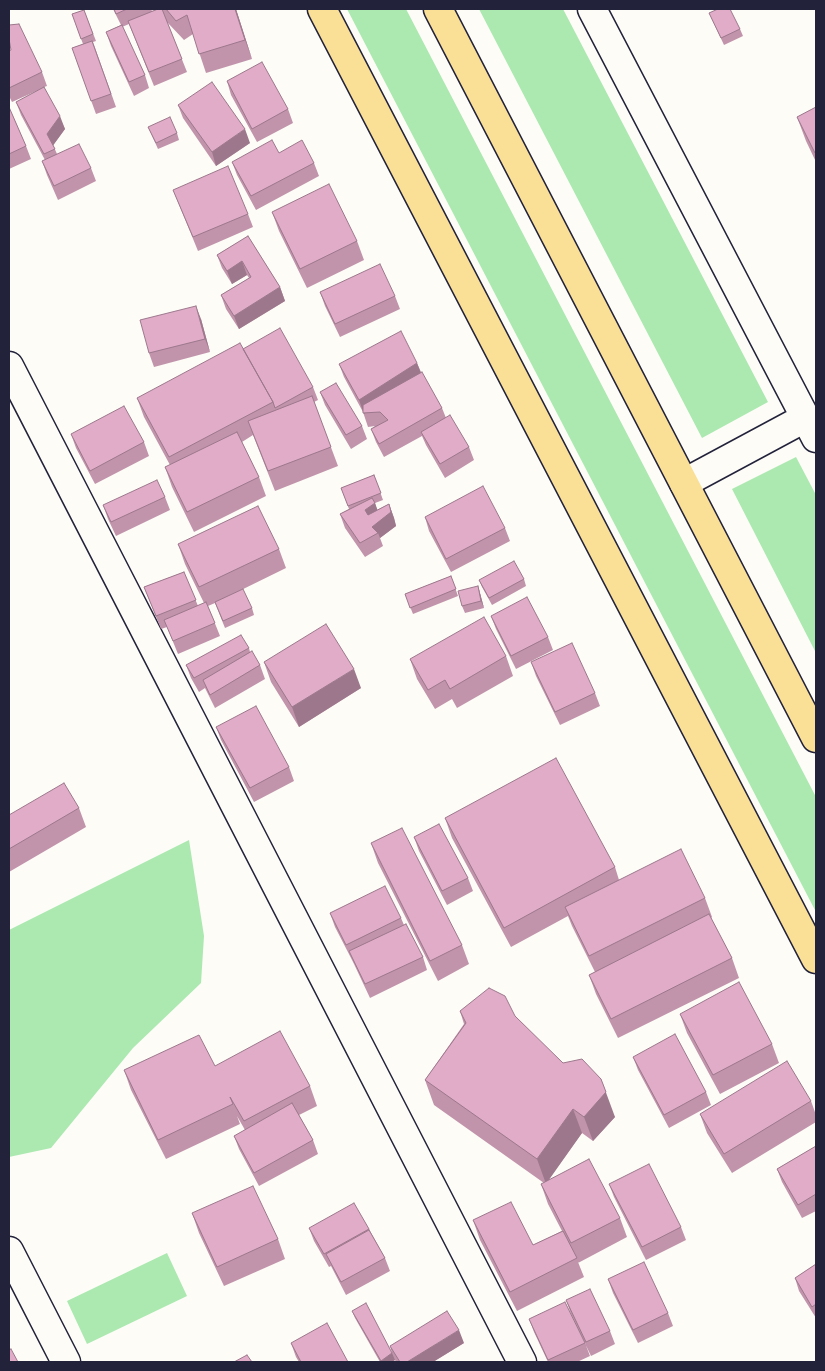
<!DOCTYPE html>
<style>
body{margin:0}
#map{position:relative;width:825px;height:1371px;overflow:hidden;background:#fdfcf7;font-family:"Comic Neue",sans-serif}
canvas{display:block}
.frame{position:absolute;inset:0;border:10px solid #22223b;pointer-events:none}
</style>
<div id="map">
<canvas width="825" height="1371"></canvas>
<div class="frame"></div>
</div>
<script>
const c = document.querySelector('canvas').getContext('2d');
c.lineJoin = 'round';
function paint(path, color) { c.fillStyle = color; c.fill(path, 'evenodd'); }
const poly = rows => new Path2D(rows.map(r => 'M' + r).join(''));
function trace(path, color, width, dash) { c.strokeStyle = color; c.lineWidth = width; c.lineCap = dash ? 'butt' : 'round'; c.setLineDash(dash || []); c.stroke(path); }
paint(poly([
 [347,9,406,9,816,797,816,912],
 [479,9,563,9,768,402,702,438],
 [796,457,816,495,816,653,732,489],
 [189,840,204,936,201,983,133,1048,51,1148,9,1157,9,930],
 [167,1253,187,1296,87,1344,67,1301]
]), '#abe9b0');
const minor = poly([
 [592,9,816,438],
 [9,366,522,1362],
 [684,483,805,418],
 [9,1251,66,1362]
]);
const major = poly([
 [322,9,816,959],
 [438,9,816,738]
]);
trace(minor, '#22223b', 31);
trace(major, '#22223b', 31);
trace(minor, '#fdfcf7', 28);
trace(major, '#fadf96', 28);
paint(poly([
 [113,9,151,9,152,11,158,9,236,9,252,59,206,73,193,34,184,40,167,22,187,72,154,86,129,24,122,27,145,75,149,88,134,96,111,46,106,32,121,25],
 [84,10,96,41,93,42,116,107,96,114,72,48,83,44,72,14],
 [709,13,740,29,743,36,724,45],
 [9,51,42,72,47,86,44,87,65,129,53,145,57,154,91,168,96,181,58,200,47,175,42,161,45,160,21,115,16,102,43,88,12,102,9,96],
 [227,81,288,109,293,123,257,142,231,95],
 [178,105,250,143,216,166,183,118],
 [9,107,26,146,31,159,9,169],
 [816,107,816,162,806,141,797,117],
 [148,127,177,133,179,140,158,149],
 [279,153,314,163,319,176,256,210,237,175,232,162],
 [173,190,248,214,253,227,198,251],
 [272,212,357,241,364,260,307,288,279,231],
 [248,236,280,287,285,301,239,329,226,309,221,295,249,278,247,275,232,284,222,268,217,255],
 [320,292,395,296,400,309,340,337,325,306],
 [201,319,210,352,154,367,149,353],
 [243,349,313,387,318,400,314,402,338,466,275,491,253,435,242,442,259,477,266,496,194,532,172,487,165,467,170,465,144,417,137,398],
 [417,363,421,372,442,408,446,418,469,447,474,460,445,478,426,445,422,436,384,457,376,442,371,429,375,426,368,427,363,412,344,377,339,364],
 [320,392,362,426,367,439,351,449,325,405],
 [71,434,144,442,149,456,95,484,76,448],
 [374,475,383,500,375,503,377,510,389,504,394,518,396,526,380,538,383,546,365,557,345,528,340,514,349,509,341,488],
 [165,497,170,510,116,536,108,519,103,505],
 [425,517,505,528,510,541,451,572,429,531],
 [178,544,279,549,286,568,231,595,252,608,254,615,225,628,215,603,208,606,220,636,178,654,167,627,161,629,144,587,184,572,198,606,204,603,185,564],
 [451,576,458,596,413,614,405,594],
 [524,579,526,586,492,605,482,587,479,580],
 [478,586,484,608,465,613,462,606],
 [491,616,548,637,553,650,516,669,496,629],
 [249,648,250,652,260,665,265,679,215,708,205,688,199,692,191,678,186,665],
 [506,656,513,676,457,708,452,699,435,709,417,679,410,659],
 [264,662,361,688,299,727,271,682],
 [531,662,595,693,600,706,560,725,536,676],
 [216,727,289,767,294,781,254,802,221,740],
 [79,808,86,827,9,872,9,815],
 [445,818,615,867,619,880,705,898,712,917,711,918,732,958,739,978,618,1038,596,994,589,975,595,972,572,926,568,916,511,947,452,838],
 [414,837,468,878,473,891,447,905,419,851],
 [371,843,462,945,469,964,438,981,378,863],
 [330,913,401,918,404,925,423,957,427,970,370,998,354,964,351,958,335,927],
 [460,1011,515,1016,615,1117,593,1141,582,1133,548,1180,620,1218,627,1237,578,1263,578,1262,584,1277,517,1311,480,1240,473,1220,533,1245,562,1231,548,1204,541,1184,544,1183,434,1105,425,1080,464,1024],
 [680,1014,772,1044,779,1063,720,1094,687,1033],
 [633,1057,706,1092,711,1105,669,1128,638,1070],
 [215,1066,310,1086,317,1106,299,1115,313,1140,318,1154,259,1186,239,1149,234,1136,245,1130,237,1116,240,1124,166,1159,131,1090,124,1070],
 [811,1101,816,1115,816,1122,732,1173,707,1133,700,1114],
 [816,1146,816,1211,802,1218,782,1182,777,1169],
 [609,1184,681,1227,686,1240,646,1260,614,1197],
 [192,1213,278,1239,285,1259,224,1286,199,1233],
 [309,1228,369,1229,385,1258,390,1271,346,1295,331,1266,329,1267,314,1241],
 [816,1264,816,1318,799,1291,795,1278],
 [608,1279,668,1313,673,1326,638,1343,613,1293],
 [566,1300,610,1331,615,1344,591,1356,571,1314],
 [352,1311,392,1353,390,1346,464,1343,433,1362,396,1362,395,1360,392,1362,380,1362,355,1318],
 [529,1319,585,1343,590,1356,577,1362,548,1362,534,1332],
 [291,1343,348,1362,299,1362,296,1357]
]), '#c194ac');
paint(poly([
 [235,9,236,9,252,59,245,40],
 [60,116,65,129,52,147,47,134],
 [245,129,250,143,216,166,212,152],
 [242,261,247,275,232,284,227,271],
 [280,287,285,301,239,329,234,316],
 [196,306,201,319,210,352,205,339],
 [417,363,422,376,364,414,359,400],
 [375,503,380,517,370,524,365,510],
 [389,504,394,518,396,526,380,538,378,533,372,527],
 [478,586,480,593,484,608,481,601],
 [354,669,361,688,299,727,292,707],
 [601,1079,615,1117,593,1141,584,1117],
 [573,1109,582,1133,546,1184,537,1159],
 [459,1330,464,1343,433,1362,407,1362],
 [392,1353,395,1360,392,1362,381,1362,381,1361]
]), '#9d788c');
const building = poly([
 [114,9,127,9,116,14,114,9],
 [158,9,162,9,182,59,149,72,128,21,158,9],
 [166,9,235,9,245,40,199,54,187,15,176,21,166,9],
 [718,9,730,9,740,29,721,38,709,13,718,9],
 [84,10,93,34,81,39,72,14,84,10],
 [19,24,42,72,9,88,9,51,11,50,9,39,9,25,19,24],
 [122,25,145,75,129,82,106,32,122,25],
 [92,41,111,94,91,101,72,48,92,41],
 [262,62,288,109,252,129,227,81,262,62],
 [212,82,245,129,212,152,178,105,212,82],
 [44,87,60,116,47,134,55,149,44,154,16,102,44,87],
 [9,107,26,146,9,154,9,107],
 [816,107,816,153,815,153,797,117,816,107],
 [170,117,177,133,156,143,148,127,170,117],
 [272,140,279,153,302,140,314,163,251,196,232,162,272,140],
 [79,144,91,168,54,186,42,161,79,144],
 [228,166,248,214,193,237,173,190,228,166],
 [329,184,357,241,300,269,272,212,329,184],
 [248,236,280,287,234,316,221,295,251,277,242,261,227,271,217,255,248,236],
 [380,264,395,296,335,324,320,292,380,264],
 [196,306,205,339,149,353,140,320,196,306],
 [280,328,313,387,275,408,273,402,243,349,280,328],
 [401,331,417,363,359,400,339,364,401,331],
 [240,343,273,402,169,457,137,398,240,343],
 [422,372,442,408,379,444,371,429,388,420,380,412,363,413,363,405,422,372],
 [336,383,362,426,346,435,320,392,336,383],
 [312,396,331,447,268,471,248,421,312,396],
 [124,406,144,442,90,471,71,434,124,406],
 [450,415,469,447,440,464,421,432,450,415],
 [237,432,259,477,187,512,165,467,237,432],
 [374,475,381,493,348,506,341,488,374,475],
 [157,480,165,497,111,522,103,505,157,480],
 [483,486,505,528,446,559,425,517,483,486],
 [372,498,375,503,365,510,368,515,389,504,391,512,372,527,378,533,360,543,340,514,372,498],
 [258,506,279,549,199,587,178,544,258,506],
 [514,561,524,579,489,598,479,580,514,561],
 [184,572,196,600,156,616,144,587,184,572],
 [451,576,456,589,410,608,405,594,451,576],
 [478,586,481,601,462,606,458,591,478,586],
 [243,589,252,608,223,621,215,602,243,589],
 [527,597,548,637,511,656,491,616,527,597],
 [206,602,215,623,173,641,164,620,206,602],
 [484,617,506,656,450,689,445,680,428,690,410,659,484,617],
 [326,624,354,669,292,707,264,662,326,624],
 [241,635,249,648,194,678,186,665,241,635],
 [572,643,595,693,555,712,531,662,572,643],
 [252,651,260,665,210,695,203,680,252,651],
 [256,706,289,767,250,788,216,727,256,706],
 [556,758,615,867,504,928,445,818,556,758],
 [64,783,79,808,9,849,9,815,64,783],
 [439,824,468,878,442,891,414,837,439,824],
 [402,828,462,945,430,961,371,843,402,828],
 [681,849,705,898,589,956,565,907,681,849],
 [385,886,401,918,346,945,330,913,385,886],
 [709,914,732,958,611,1019,589,975,709,914],
 [406,924,423,957,365,984,349,951,406,924],
 [739,982,772,1044,713,1075,680,1014,739,982],
 [489,988,505,996,515,1016,563,1063,582,1059,601,1079,606,1092,584,1117,573,1109,537,1159,425,1080,466,1023,460,1011,489,988],
 [280,1031,310,1086,244,1121,230,1097,233,1104,158,1140,124,1070,199,1035,215,1066,280,1031],
 [675,1034,706,1092,664,1115,633,1057,675,1034],
 [787,1061,811,1101,724,1154,700,1114,787,1061],
 [292,1103,313,1140,254,1173,234,1136,292,1103],
 [816,1146,816,1194,798,1205,777,1169,816,1146],
 [589,1159,620,1218,571,1243,541,1184,589,1159],
 [649,1164,681,1227,642,1247,609,1184,649,1164],
 [253,1186,278,1239,217,1267,192,1213,253,1186],
 [511,1202,533,1245,563,1231,577,1258,510,1292,473,1220,511,1202],
 [354,1203,369,1229,324,1254,309,1228,354,1203],
 [369,1230,385,1258,341,1282,326,1254,369,1230],
 [644,1262,668,1313,633,1330,608,1279,644,1262],
 [816,1264,816,1304,812,1307,795,1278,816,1264],
 [590,1289,610,1331,586,1342,566,1300,590,1289],
 [565,1302,585,1343,548,1360,529,1319,565,1302],
 [366,1303,392,1353,381,1361,352,1311,366,1303],
 [447,1311,459,1330,407,1362,400,1362,390,1346,447,1311],
 [327,1323,348,1362,301,1362,291,1343,327,1323],
 [11,1349,18,1362,9,1362,9,1350,11,1349],
 [247,1355,252,1362,234,1362,247,1355]
]);
paint(building, '#e0acc8');
trace(building, '#9d788c', 1);
</script>
